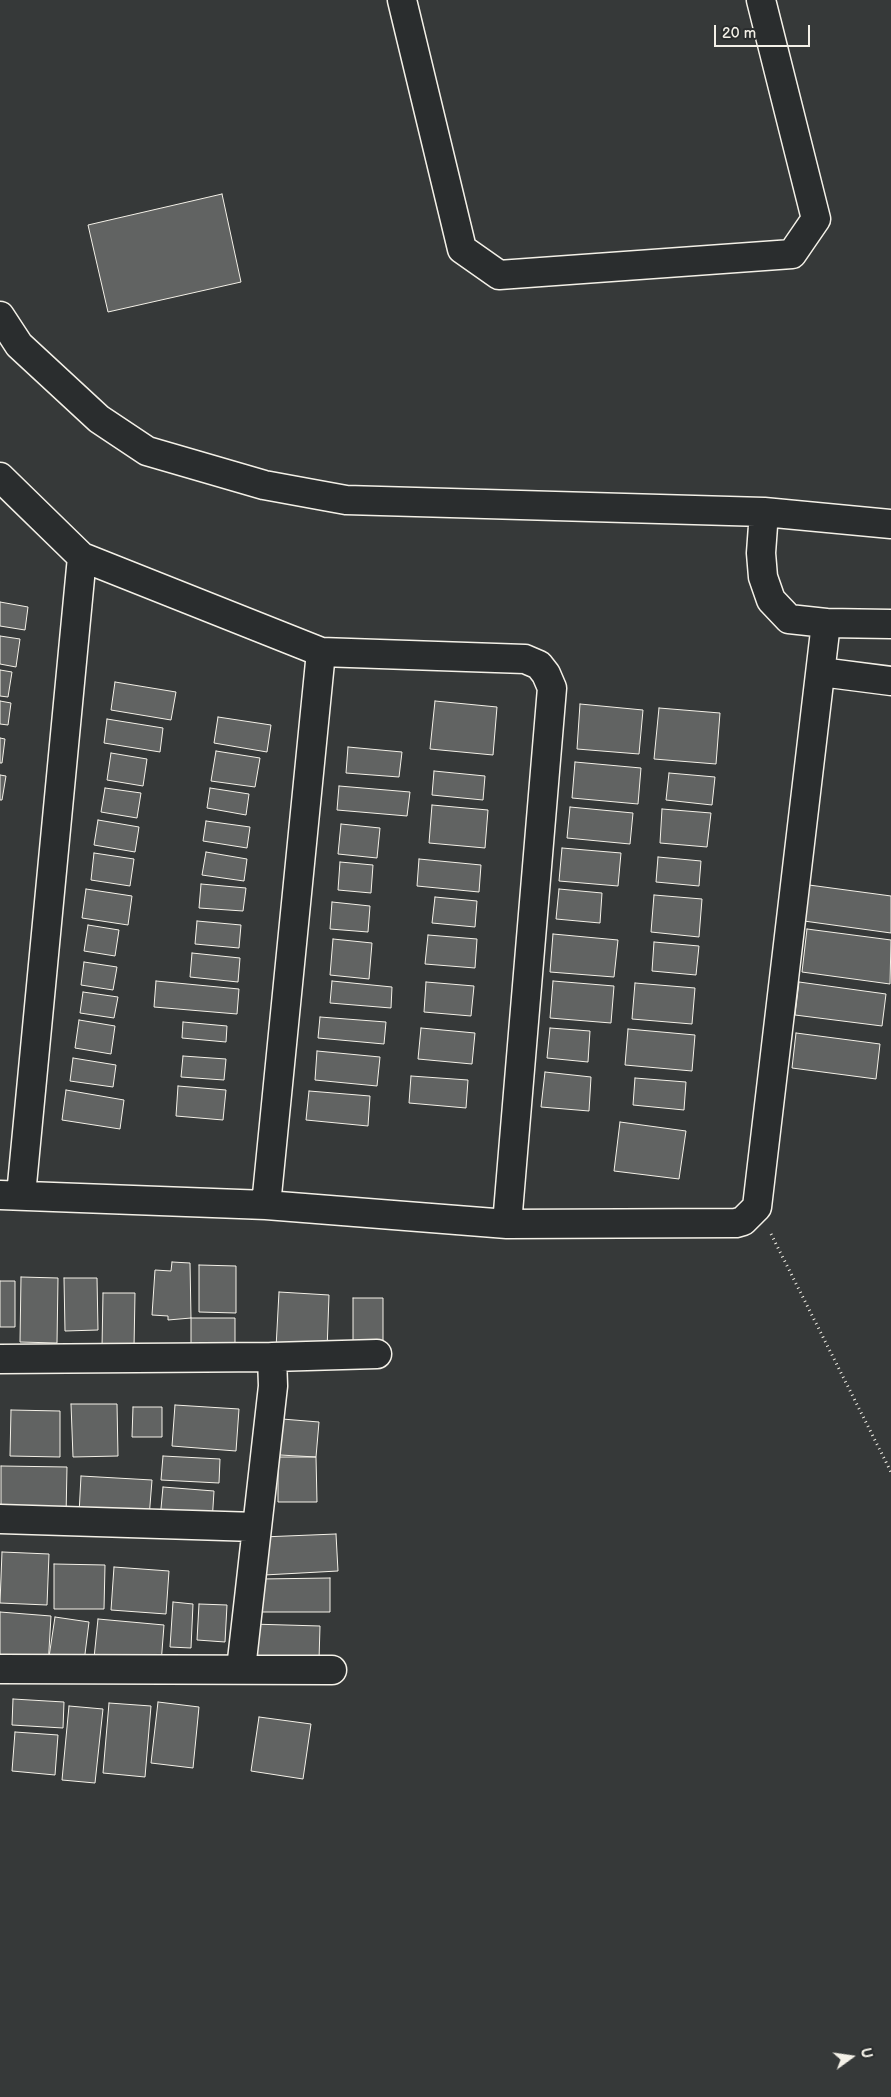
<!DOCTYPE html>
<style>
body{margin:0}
#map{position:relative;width:891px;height:2097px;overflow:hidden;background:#363939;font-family:"Balsamiq Sans",sans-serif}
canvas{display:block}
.north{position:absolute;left:826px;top:2032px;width:50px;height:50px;-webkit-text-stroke:4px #2a2d2e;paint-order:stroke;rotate:76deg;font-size:14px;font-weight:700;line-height:20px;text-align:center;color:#f4f1e8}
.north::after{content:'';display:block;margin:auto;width:18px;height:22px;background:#f4f1e8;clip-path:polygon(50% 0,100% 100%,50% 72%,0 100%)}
.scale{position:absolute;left:714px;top:25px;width:96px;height:22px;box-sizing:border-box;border:2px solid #f4f1e8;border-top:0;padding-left:6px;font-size:15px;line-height:18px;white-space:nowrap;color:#f4f1e8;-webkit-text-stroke:4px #2a2d2e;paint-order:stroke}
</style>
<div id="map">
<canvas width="891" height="2097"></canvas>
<div class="north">U</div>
<div class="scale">20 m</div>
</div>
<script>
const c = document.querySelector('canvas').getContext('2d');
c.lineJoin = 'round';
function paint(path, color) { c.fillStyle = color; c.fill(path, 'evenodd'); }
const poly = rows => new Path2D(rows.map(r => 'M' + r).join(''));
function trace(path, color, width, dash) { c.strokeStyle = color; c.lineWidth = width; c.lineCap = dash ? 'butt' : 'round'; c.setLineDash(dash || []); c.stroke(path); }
const building = poly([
 [222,194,241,282,108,312,88,225,222,194],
 [0,602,28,607,25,630,0,626,0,602],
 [0,636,20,639,16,667,0,664,0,636],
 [0,670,12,672,8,697,0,696,0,670],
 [115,682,176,692,171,720,111,710,115,682],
 [0,701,11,703,8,725,0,724,0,701],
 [435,701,497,707,493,755,430,749,435,701],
 [580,704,643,710,639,754,577,749,580,704],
 [659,708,720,713,716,764,654,759,659,708],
 [218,717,271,725,267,752,214,743,218,717],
 [107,719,163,728,160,752,104,743,107,719],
 [0,738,5,739,2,763,0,763,0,738],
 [348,747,402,752,399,777,346,773,348,747],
 [216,751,260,758,255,787,211,781,216,751],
 [111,753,147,759,143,786,107,780,111,753],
 [575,762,641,768,638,804,572,798,575,762],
 [434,771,485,776,483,800,432,795,434,771],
 [669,773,715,777,712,805,666,800,669,773],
 [0,775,6,776,2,800,0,800,0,775],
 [339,786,410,792,407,816,337,810,339,786],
 [105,788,141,793,137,818,101,812,105,788],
 [210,788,249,794,246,815,207,808,210,788],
 [432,805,488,810,485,848,429,843,432,805],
 [570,807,633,813,630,844,567,838,570,807],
 [662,809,711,813,707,847,660,843,662,809],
 [98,820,139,827,135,852,94,845,98,820],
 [206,821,250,827,247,848,203,841,206,821],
 [341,824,380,828,377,858,338,854,341,824],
 [562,848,621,853,618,886,559,881,562,848],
 [206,852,247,859,244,881,202,875,206,852],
 [94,853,134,859,130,886,91,880,94,853],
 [658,857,701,861,699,886,656,882,658,857],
 [419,859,481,865,479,892,417,886,419,859],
 [340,862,373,865,371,893,338,890,340,862],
 [201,884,246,888,243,911,199,908,201,884],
 [809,885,891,896,891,933,804,921,809,885],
 [86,889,132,896,128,925,82,918,86,889],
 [559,889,602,893,600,923,556,919,559,889],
 [654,895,702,899,699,937,651,932,654,895],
 [435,897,477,901,475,927,432,923,435,897],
 [332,902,370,906,368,932,330,929,332,902],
 [197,921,241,925,239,948,195,944,197,921],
 [88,925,119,930,115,956,84,951,88,925],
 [807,929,891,940,890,984,802,972,807,929],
 [553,934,618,940,614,977,550,972,553,934],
 [428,935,477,939,475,968,425,964,428,935],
 [333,939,372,943,369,979,330,975,333,939],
 [654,942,699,946,696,975,652,971,654,942],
 [192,953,240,958,238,982,190,977,192,953],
 [84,962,117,967,113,990,81,985,84,962],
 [156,981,239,989,237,1014,154,1007,156,981],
 [332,981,392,987,391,1008,330,1003,332,981],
 [553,981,614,986,611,1023,550,1018,553,981],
 [426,982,474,986,471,1016,424,1012,426,982],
 [799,982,886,994,882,1026,795,1015,799,982],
 [635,983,695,988,692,1024,632,1019,635,983],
 [83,992,118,997,114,1018,80,1013,83,992],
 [320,1017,386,1022,384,1044,318,1038,320,1017],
 [79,1020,115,1026,111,1054,75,1048,79,1020],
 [183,1022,227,1026,226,1042,182,1038,183,1022],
 [421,1028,475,1033,472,1064,418,1059,421,1028],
 [550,1028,590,1031,588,1062,547,1058,550,1028],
 [628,1029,695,1035,692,1071,625,1065,628,1029],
 [796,1033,880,1044,876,1079,792,1068,796,1033],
 [317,1051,380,1057,377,1086,315,1080,317,1051],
 [183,1056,226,1059,224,1080,181,1077,183,1056],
 [73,1058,116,1065,113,1087,70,1081,73,1058],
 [545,1072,591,1077,589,1111,541,1107,545,1072],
 [411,1076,468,1080,466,1108,409,1103,411,1076],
 [635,1078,686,1082,684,1110,633,1105,635,1078],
 [178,1086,226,1090,223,1120,176,1116,178,1086],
 [66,1090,124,1100,120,1129,62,1120,66,1090],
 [309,1091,370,1096,368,1126,306,1120,309,1091],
 [620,1122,686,1131,679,1179,614,1171,620,1122],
 [172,1262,190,1263,191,1318,168,1320,168,1316,152,1315,155,1270,171,1271,172,1262],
 [199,1265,236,1266,236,1313,199,1312,199,1265],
 [21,1277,58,1278,57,1343,20,1342,21,1277],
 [64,1278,97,1278,98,1330,65,1331,64,1278],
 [0,1281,15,1281,15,1327,0,1327,0,1281],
 [279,1292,329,1295,327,1351,276,1348,279,1292],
 [103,1293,135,1293,134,1348,102,1347,103,1293],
 [353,1298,383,1298,383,1342,353,1342,353,1298],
 [191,1318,235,1318,235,1347,191,1347,191,1318],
 [71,1404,117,1404,118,1456,73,1457,71,1404],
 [175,1405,239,1409,236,1451,172,1446,175,1405],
 [133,1407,162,1407,162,1437,132,1437,133,1407],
 [11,1410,60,1411,60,1457,10,1456,11,1410],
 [282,1419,319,1422,316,1457,280,1455,282,1419],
 [163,1456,220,1459,219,1483,161,1480,163,1456],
 [278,1457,316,1457,317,1502,278,1502,278,1457],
 [1,1466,67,1467,66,1517,1,1517,1,1466],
 [81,1476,152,1480,149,1518,79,1514,81,1476],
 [163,1487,214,1491,212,1523,160,1519,163,1487],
 [336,1534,338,1571,264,1575,262,1537,336,1534],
 [2,1552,49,1554,47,1605,0,1603,2,1552],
 [54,1564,105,1565,104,1609,54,1609,54,1564],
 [114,1567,169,1571,166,1614,111,1610,114,1567],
 [330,1578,330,1612,261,1612,261,1579,330,1578],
 [173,1602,193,1604,191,1648,170,1647,173,1602],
 [199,1604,227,1605,225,1642,197,1640,199,1604],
 [0,1612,51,1616,48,1667,0,1663,0,1612],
 [55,1617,89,1622,84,1662,49,1657,55,1617],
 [98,1619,164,1625,161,1664,94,1658,98,1619],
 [251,1624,320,1626,319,1660,250,1658,251,1624],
 [13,1699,64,1702,63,1728,12,1725,13,1699],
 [158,1702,199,1707,193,1768,151,1763,158,1702],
 [109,1703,151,1706,145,1777,103,1773,109,1703],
 [69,1706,103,1709,95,1783,62,1780,69,1706],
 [259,1717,311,1724,303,1779,251,1771,259,1717],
 [15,1732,58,1735,55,1775,12,1771,15,1732]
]);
paint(building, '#616362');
trace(building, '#f4f1e8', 1);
const minor = poly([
 [402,0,462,249,499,275,792,254,816,219,761,0],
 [0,316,19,345,99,419,147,451,264,485,346,500,764,512,891,524],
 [0,477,82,557,321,652,525,659,539,665,546,674,552,688,507,1224,736,1223,743,1221,757,1207,826,623],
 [764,512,761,553,763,577,771,600,789,619,826,623,891,624],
 [821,672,891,681],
 [0,1195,266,1205,507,1224],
 [21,1195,82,557],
 [266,1205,321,652],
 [272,1357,377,1354],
 [0,1359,272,1357,273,1386,241,1669],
 [0,1519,256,1527],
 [0,1669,332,1670]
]);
trace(minor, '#f4f1e8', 31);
trace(poly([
 [771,1234,891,1472]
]), '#f4f1e8', 3, [1, 4]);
trace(minor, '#2a2d2e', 28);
</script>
